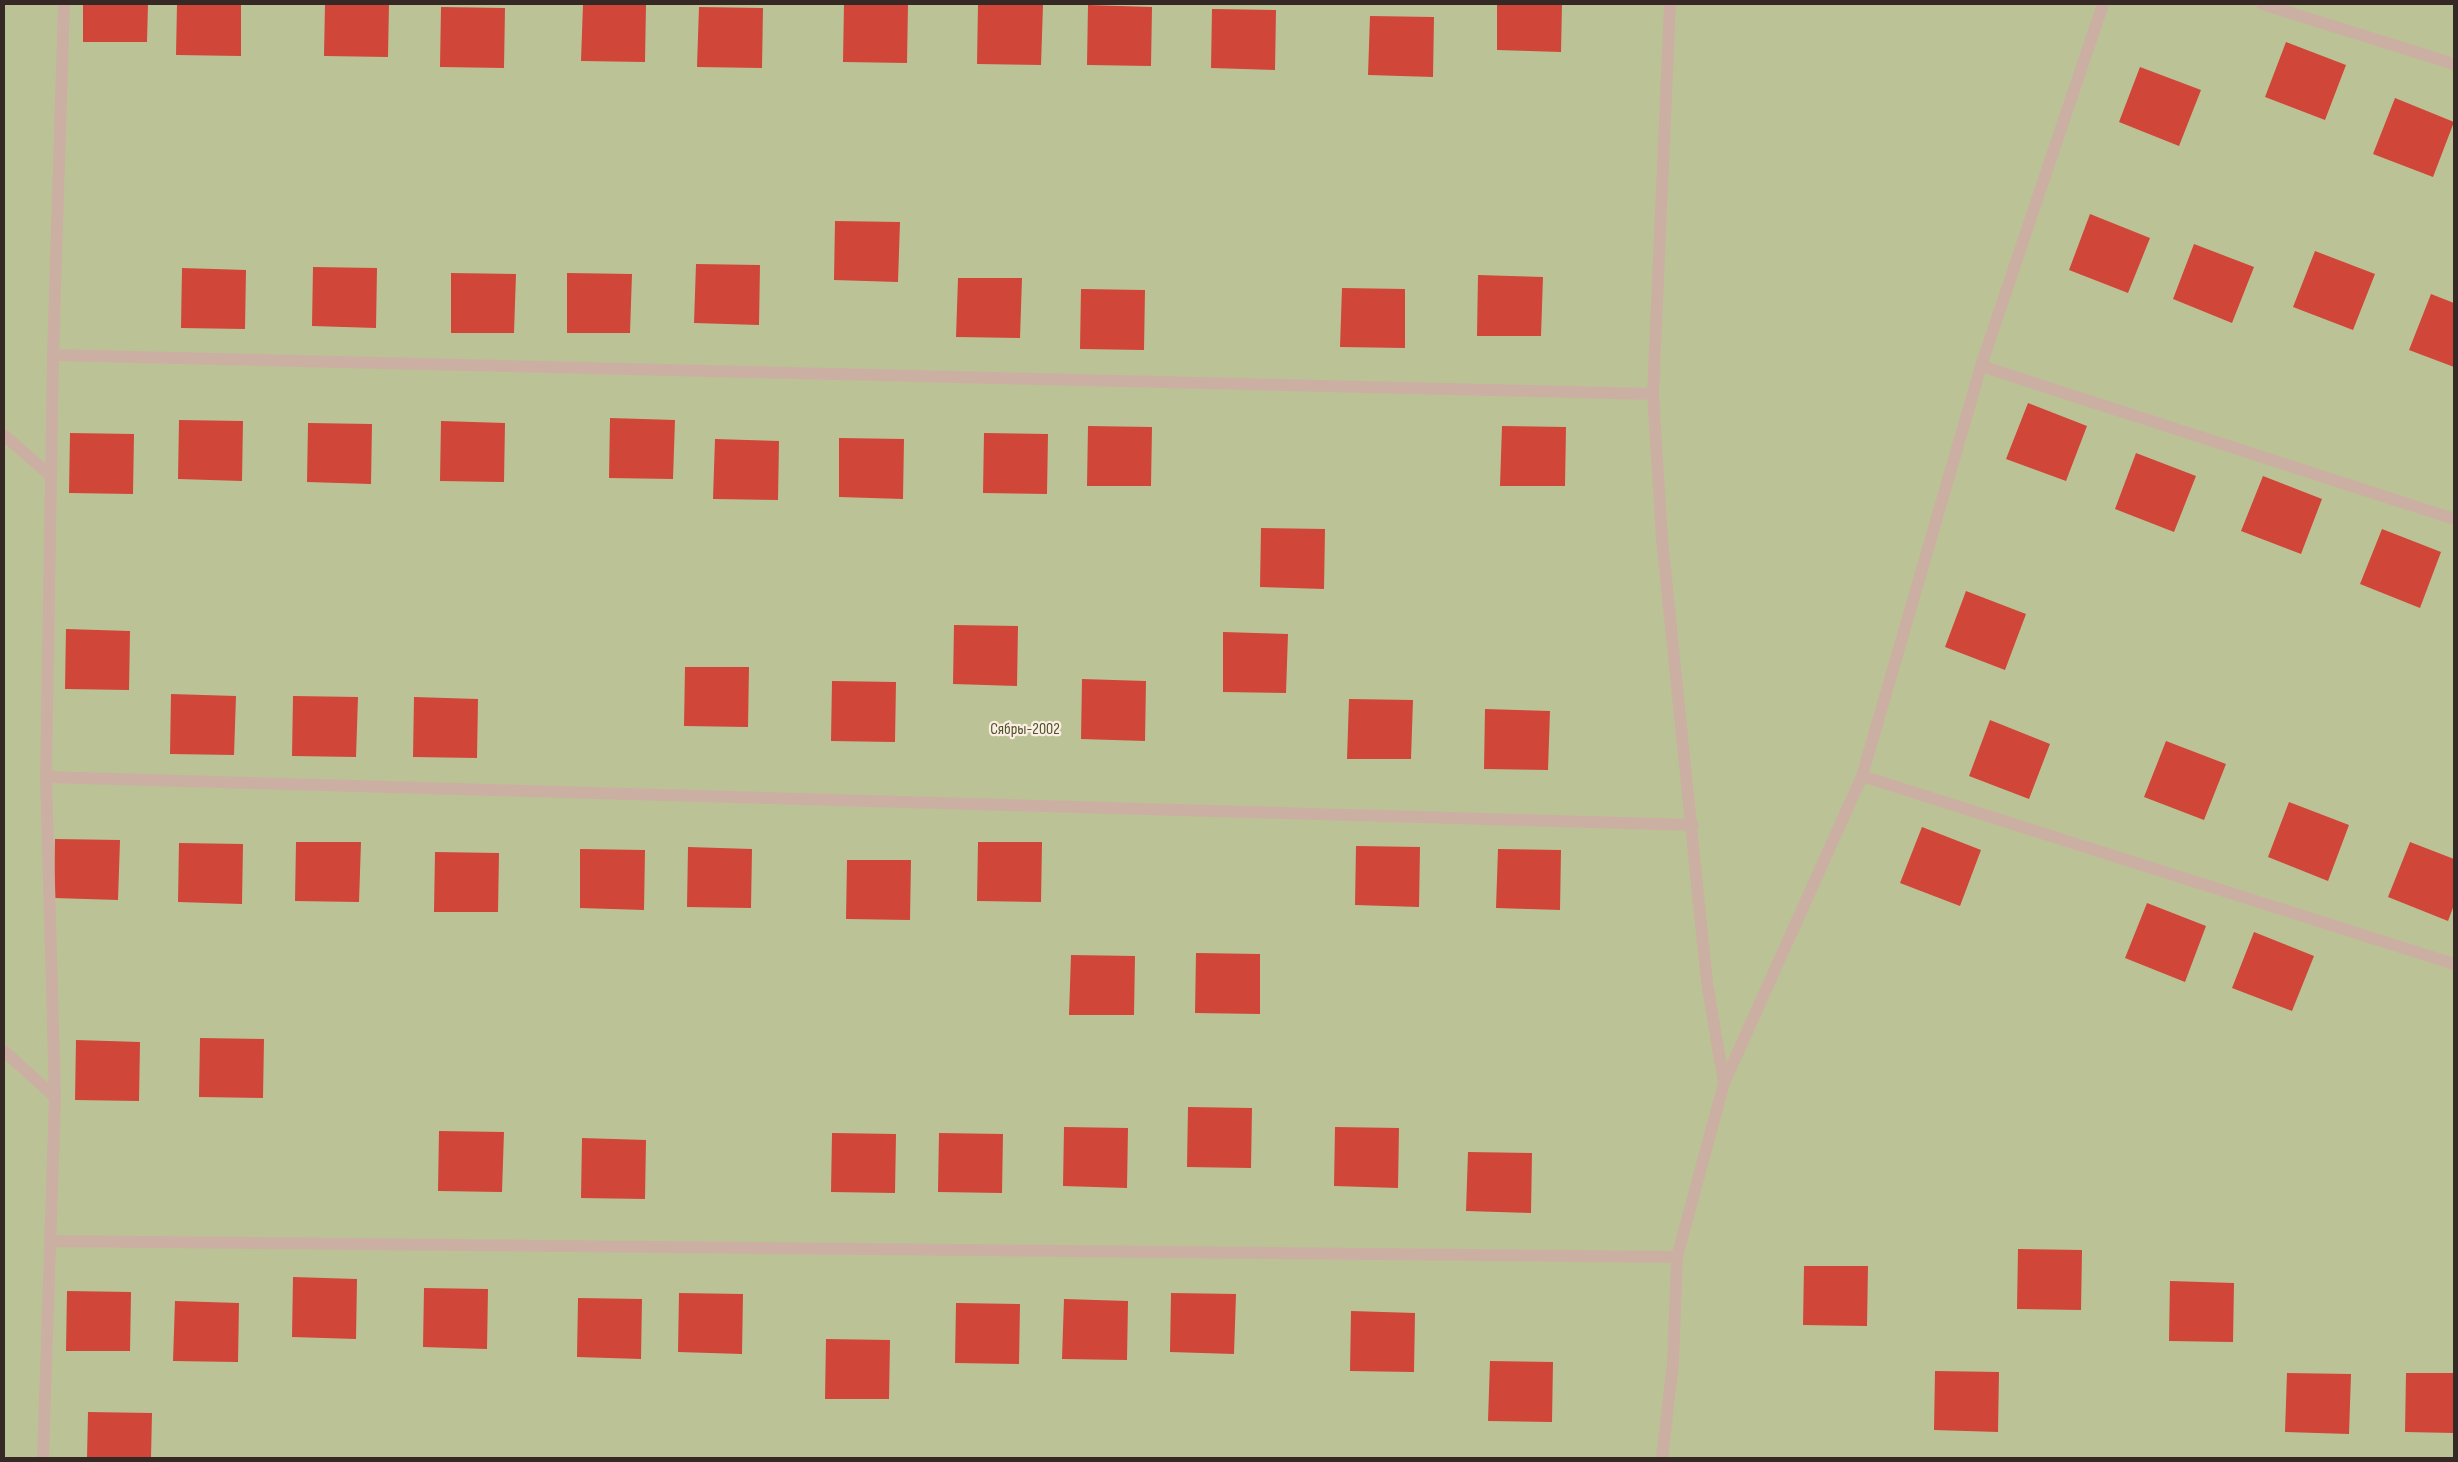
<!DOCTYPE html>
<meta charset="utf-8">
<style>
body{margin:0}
#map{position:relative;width:2458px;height:1462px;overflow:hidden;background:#f3e2d7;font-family:"Sofia Sans Condensed",sans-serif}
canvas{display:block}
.frame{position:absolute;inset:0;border:5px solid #362825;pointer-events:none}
</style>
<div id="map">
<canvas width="2458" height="1462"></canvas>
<div class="frame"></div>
</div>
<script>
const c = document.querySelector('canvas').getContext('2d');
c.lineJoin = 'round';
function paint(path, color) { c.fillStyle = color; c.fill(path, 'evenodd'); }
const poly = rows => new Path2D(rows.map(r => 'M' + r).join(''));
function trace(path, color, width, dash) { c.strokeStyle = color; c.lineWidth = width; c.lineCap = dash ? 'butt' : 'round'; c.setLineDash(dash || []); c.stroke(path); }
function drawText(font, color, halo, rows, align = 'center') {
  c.font = font + ' "Sofia Sans Condensed",sans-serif'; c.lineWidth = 4.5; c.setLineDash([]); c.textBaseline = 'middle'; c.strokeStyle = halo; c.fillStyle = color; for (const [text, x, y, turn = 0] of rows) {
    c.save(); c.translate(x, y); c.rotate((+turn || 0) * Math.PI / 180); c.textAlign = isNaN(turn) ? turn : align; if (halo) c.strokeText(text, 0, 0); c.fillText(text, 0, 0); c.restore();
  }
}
paint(poly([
 [4,4,2454,4,2454,1458,4,1458]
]), '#bbc396');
paint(poly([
 [83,4,148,4,147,42,83,42],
 [177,4,241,4,241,56,176,55],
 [325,4,389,4,388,57,324,56],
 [583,4,646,4,645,62,581,61],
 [844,4,908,4,907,63,843,62],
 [978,4,1043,5,1041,65,977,64],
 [1497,4,1562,4,1561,52,1497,50],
 [1088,5,1152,7,1151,66,1087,65],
 [441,7,505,8,504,68,440,67],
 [699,7,763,8,762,68,697,67],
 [1212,9,1276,10,1275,70,1211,68],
 [1370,16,1434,17,1433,77,1368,75],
 [2286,42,2346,65,2325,120,2265,97],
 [2140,67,2201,90,2179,146,2119,122],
 [2395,98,2454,122,2433,177,2373,154],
 [2090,214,2150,238,2128,293,2069,270],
 [835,221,900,222,898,282,834,280],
 [2194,244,2254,267,2232,323,2173,299],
 [2315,251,2375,274,2353,330,2293,307],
 [696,264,760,265,759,325,694,323],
 [313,267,377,268,376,328,312,326],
 [182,268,246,270,245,329,181,328],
 [451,273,516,274,514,333,451,333],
 [567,273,632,274,630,333,567,333],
 [1478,275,1543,277,1541,336,1477,336],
 [958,278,1022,278,1020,338,956,337],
 [1342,288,1405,289,1405,348,1340,347],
 [1081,289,1145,290,1144,350,1080,349],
 [2431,294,2454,303,2454,367,2409,350],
 [2028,403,2087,426,2066,481,2006,459],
 [610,418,675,420,673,479,609,478],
 [179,420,243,421,242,481,178,479],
 [441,421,505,423,504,482,440,481],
 [308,423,372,424,371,484,307,482],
 [1088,426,1152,427,1151,486,1087,486],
 [1502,426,1566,427,1565,486,1500,486],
 [70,433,134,434,133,494,69,493],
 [984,433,1048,434,1047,494,983,493],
 [839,438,904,439,903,499,839,497],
 [715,439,779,441,778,500,713,499],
 [2136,453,2196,476,2174,532,2115,509],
 [2263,476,2322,499,2301,554,2241,531],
 [1261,528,1325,529,1324,589,1260,587],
 [2382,529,2441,552,2420,608,2360,584],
 [1966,591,2026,614,2005,670,1945,647],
 [954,625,1018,626,1017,686,953,684],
 [66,629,130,631,129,690,65,689],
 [1223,632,1288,634,1286,693,1223,692],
 [685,667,749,667,748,727,684,726],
 [1082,679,1146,681,1145,741,1081,739],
 [832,681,896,682,895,742,831,741],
 [171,694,236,696,234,755,170,754],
 [293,696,358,697,356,757,292,756],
 [414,697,478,699,477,758,413,757],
 [1349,699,1413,700,1411,759,1347,759],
 [1485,709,1550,711,1548,770,1484,769],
 [1990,720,2050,744,2029,799,1969,776],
 [2166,741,2226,764,2204,820,2144,797],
 [2289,802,2349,825,2328,881,2268,857],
 [1922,827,1981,850,1960,906,1900,883],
 [55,839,120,840,118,900,54,898],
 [296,842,361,842,359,902,295,901],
 [978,842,1042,842,1041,902,977,901],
 [2410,842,2454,859,2454,905,2448,921,2388,897],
 [179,843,243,844,242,904,178,902],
 [1356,846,1420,847,1419,907,1355,905],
 [688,847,752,849,751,908,687,907],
 [580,849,645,850,644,910,580,908],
 [1498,849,1561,850,1560,910,1496,908],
 [435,852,499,853,498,912,434,912],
 [847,860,911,860,910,920,846,919],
 [2147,903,2206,926,2185,982,2125,958],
 [2254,932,2314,956,2292,1011,2232,988],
 [1196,953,1260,954,1260,1014,1195,1013],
 [1071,955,1135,956,1134,1015,1069,1015],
 [200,1038,264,1039,263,1098,199,1097],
 [76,1040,140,1042,139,1101,75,1100],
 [1188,1107,1252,1108,1251,1168,1187,1167],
 [1064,1127,1128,1128,1127,1188,1063,1186],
 [1335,1127,1399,1128,1398,1188,1334,1186],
 [439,1131,504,1132,502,1192,438,1191],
 [832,1133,896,1134,895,1193,831,1192],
 [939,1133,1003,1134,1002,1193,938,1192],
 [582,1138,646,1140,645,1199,581,1198],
 [1468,1152,1532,1153,1531,1213,1466,1211],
 [2018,1249,2082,1250,2081,1310,2017,1309],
 [1804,1266,1868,1266,1867,1326,1803,1325],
 [293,1277,357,1279,356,1339,292,1337],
 [2170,1281,2234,1283,2233,1342,2169,1341],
 [424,1288,488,1289,487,1349,423,1347],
 [67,1291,131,1292,130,1351,66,1351],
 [679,1293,743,1294,742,1354,678,1352],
 [1171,1293,1236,1294,1234,1354,1170,1352],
 [578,1298,642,1299,641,1359,577,1357],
 [1064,1299,1128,1301,1127,1360,1062,1359],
 [175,1301,239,1303,238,1362,173,1361],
 [956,1303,1020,1304,1019,1364,955,1363],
 [1351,1311,1415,1313,1414,1372,1350,1371],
 [826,1339,890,1340,889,1399,825,1399],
 [1490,1361,1553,1362,1552,1422,1488,1421],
 [1935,1371,1999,1372,1998,1432,1934,1430],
 [2287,1373,2351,1374,2349,1434,2285,1432],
 [2406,1373,2454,1373,2454,1433,2405,1432],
 [88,1412,152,1413,151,1458,87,1458]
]), '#d04639');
trace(poly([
 [1670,4,1653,394,1662,539,1707,983,1724,1083],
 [2262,4,2454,64],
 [53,355,1653,394],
 [1981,366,2454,519],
 [4,435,51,476],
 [1862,776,2454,964],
 [46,777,1693,825],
 [4,1051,55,1097],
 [51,1241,1677,1257],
 [43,1458,55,1097,46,777,53,355,64,4],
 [1662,1458,1673,1363,1677,1257,1724,1083,1862,776,1981,366,2103,4]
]), '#ccafa3', 12);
drawText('16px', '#4c5627', '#fbede4', [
 ["Сябры-2002",1025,730]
]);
</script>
